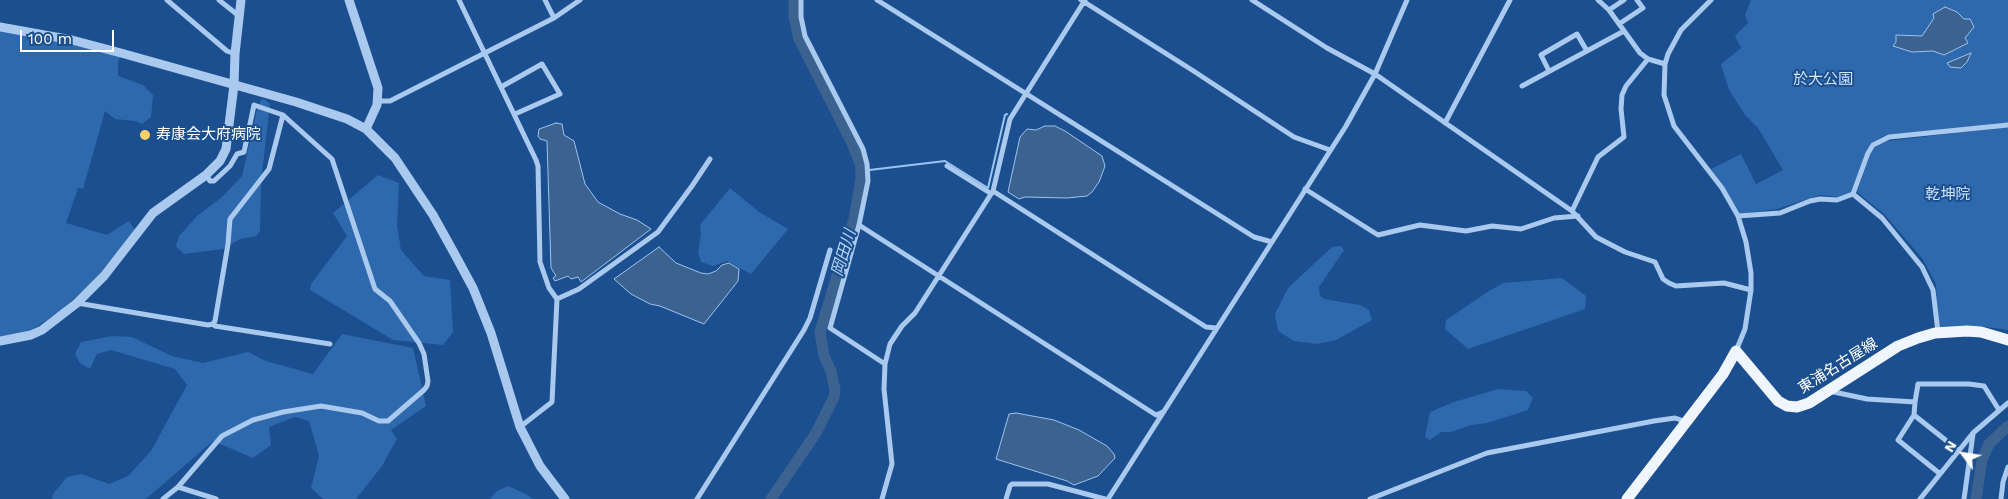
<!DOCTYPE html>
<meta charset="utf-8">
<style>
body{margin:0}
#map{position:relative;width:2008px;height:499px;overflow:hidden;background:#1b4f8f;font-family:"Work Sans",sans-serif}
canvas{display:block}
.north{position:absolute;left:1938px;top:429px;width:50px;height:50px;-webkit-text-stroke:4px #1b4f8f;paint-order:stroke;rotate:301deg;font-size:14px;font-weight:700;line-height:20px;text-align:center;color:#fff}
.north::after{content:'';display:block;margin:auto;width:18px;height:22px;background:#fff;clip-path:polygon(50% 0,100% 100%,50% 72%,0 100%)}
.scale{position:absolute;left:20px;top:30px;width:94px;height:22px;box-sizing:border-box;border:2px solid #fff;border-top:0;padding-left:6px;font-size:15px;line-height:18px;white-space:nowrap;color:#fff;-webkit-text-stroke:4px #1b4f8f;paint-order:stroke}
</style>
<div id="map">
<canvas width="2008" height="499"></canvas>
<div class="north">N</div>
<div class="scale">100 m</div>
</div>
<script>
const c = document.querySelector('canvas').getContext('2d');
c.lineJoin = 'round';
function paint(path, color) { c.fillStyle = color; c.fill(path, 'evenodd'); }
const poly = rows => new Path2D(rows.map(r => 'M' + r).join(''));
function trace(path, color, width, dash) { c.strokeStyle = color; c.lineWidth = width; c.lineCap = dash ? 'butt' : 'round'; c.setLineDash(dash || []); c.stroke(path); }
function drawText(font, color, halo, rows, align = 'center') {
  c.font = font + ' "Work Sans","Noto Sans JP",sans-serif'; c.lineWidth = 4; c.setLineDash([]); c.textBaseline = 'middle'; c.strokeStyle = halo; c.fillStyle = color; for (const [text, x, y, turn = 0] of rows) {
    c.save(); c.translate(x, y); c.rotate((+turn || 0) * Math.PI / 180); c.textAlign = isNaN(turn) ? turn : align; if (halo) c.strokeText(text, 0, 0); c.fillText(text, 0, 0); c.restore();
  }
}
paint(poly([
 [1751,0,2008,0,2008,126,2000,124,1886,135,1873,142,1867,149,1852,192,1838,197,1820,195,1777,209,1739,214,1711,169,1741,154,1756,184,1783,170,1758,128,1745,115,1729,90,1721,64,1741,48,1735,36,1748,23,1745,15],
 [0,28,121,53,118,63,118,76,143,85,153,95,151,117,142,124,135,121,115,119,105,111,83,189,78,188,66,223,107,235,129,221,135,230,93,282,61,310,29,332,0,338],
 [264,99,270,104,261,182,260,231,256,236,240,239,223,249,184,254,176,246,179,236,197,216,222,197,242,176,257,110,261,100],
 [2008,127,2008,330,1980,326,1938,332,1936,284,1922,258,1884,214,1857,192,1871,152,1878,145,1887,141],
 [378,175,399,183,397,225,401,250,424,276,450,280,453,332,443,345,393,340,310,290,311,284,347,236,333,213],
 [730,188,759,212,788,229,751,274,727,261,713,266,701,262,698,252,701,234,700,225],
 [1341,246,1344,250,1319,287,1320,296,1324,299,1360,305,1369,310,1372,320,1336,340,1317,344,1294,341,1278,331,1275,314,1288,288,1332,247],
 [1562,278,1586,296,1585,309,1468,349,1445,329,1446,320,1486,293,1503,283],
 [342,334,413,348,426,406,391,430,397,439,382,466,356,499,323,499,311,488,319,456,309,421,295,417,269,427,271,445,253,458,213,441,146,499,52,499,53,494,67,477,82,474,109,484,128,476,151,451,187,385,175,369,111,350,97,354,90,369,80,363,75,354,81,342,112,336,132,337,172,356,203,363,248,352,266,361,313,374],
 [1498,389,1526,391,1533,398,1528,410,1487,423,1472,425,1451,432,1441,432,1430,440,1425,437,1430,412,1454,402],
 [508,486,524,493,533,499,490,499,497,491]
]), '#2e69ad');
const water = poly([
 [1945,7,1957,12,1964,19,1970,19,1974,27,1965,38,1968,43,1944,55,1933,51,1912,52,1893,46,1896,42,1896,35,1922,36,1934,18,1933,14,1945,7],
 [1971,53,1967,62,1961,68,1950,67,1947,63,1971,53],
 [556,123,562,124,564,135,574,141,585,184,598,202,620,214,637,220,651,229,581,282,578,277,571,279,568,276,555,281,553,278,556,276,551,268,547,141,540,139,538,136,539,129,556,123],
 [1045,126,1055,126,1065,131,1102,156,1105,166,1099,182,1092,192,1087,196,1067,198,1025,197,1019,199,1008,192,1020,137,1027,129,1036,130,1045,126],
 [659,247,676,263,701,273,708,274,716,271,722,265,729,263,739,269,738,281,704,324,660,306,650,304,631,294,614,279,659,247],
 [1016,413,1054,420,1079,430,1107,446,1114,454,1115,458,1098,476,1074,485,1067,481,996,459,1009,414,1016,413]
]);
paint(water, '#3c6290');
trace(water, '#9cc4f0', 1);
trace(poly([
 [861,171,945,161,988,188,1005,115,1007,114]
]), '#9cc4f0', 2);
trace(poly([
 [771,499,816,433,834,397,835,390,831,371,824,356,820,332,854,219,861,179,861,166,852,143,799,39,794,17,794,0],
 [1976,499,1982,460,1989,444,2008,426]
]), '#3c6290', 11);
trace(poly([
 [167,0,227,51,235,54],
 [219,0,239,16],
 [459,0,536,160,538,166,540,262,549,288,557,299,579,289,658,232,692,186,710,159],
 [545,0,554,18],
 [801,0,801,17,805,36,863,149,867,164,868,181,859,225,830,328,885,364],
 [877,0,1254,237,1272,242],
 [1081,0,1192,70,1294,137,1330,150],
 [1252,0,1327,48,1375,74,1572,211,1596,237,1625,252,1655,262,1663,279,1669,283,1676,286,1724,283,1751,290],
 [1598,0,1609,10,1640,53,1648,59,1665,64],
 [1711,0,1681,30,1668,54,1665,64,1664,95,1674,126,1722,188,1738,216,1746,242,1751,273,1751,290,1745,329,1736,351],
 [1609,10,1624,0],
 [1619,24,1643,8,1637,0],
 [1549,71,1541,55,1577,34,1587,51],
 [1522,86,1624,31],
 [501,87,542,64,560,94,515,114],
 [378,101,390,101,554,18,580,0],
 [1445,123,1510,0],
 [947,166,990,193],
 [1305,189,1378,235,1420,225,1466,231,1492,226,1521,229,1554,218,1578,216],
 [993,191,1206,327,1216,328],
 [1853,194,1882,218,1922,267,1933,290,1938,332],
 [1572,211,1598,157,1624,137,1621,109,1622,95,1626,86,1648,59],
 [1738,216,1780,213,1810,201,1820,199,1837,200,1853,194,1868,153,1873,145,1889,137,2008,125],
 [859,225,1156,415,1163,412],
 [77,303,208,325,213,324,215,321,228,244,230,219,269,169,283,115],
 [213,324,215,326,330,344],
 [1829,391,1867,399,1915,402,1918,384,1969,384,1984,386,1999,410],
 [1915,402,1914,415,1898,440,1939,473],
 [1914,415,1958,450],
 [520,427,552,402,557,299],
 [178,487,216,499],
 [163,499,178,487,222,436,253,420,283,412,321,406,362,413,379,421,388,421,424,390,427,386,428,381,424,354,419,343,390,301,375,289,332,159,283,115,254,105,244,152,237,154,230,166,214,181,210,181,206,175],
 [697,499,804,330,810,318,830,250],
 [882,499,892,464,884,389,885,364,890,344,902,326,915,313,993,191,1010,119,1085,0],
 [1006,499,1010,486,1012,484,1048,484,1105,499],
 [1108,499,1346,126,1375,74,1407,0],
 [1370,499,1487,453,1654,421,1675,418,1687,422],
 [1920,499,1973,433,2008,403],
 [1964,499,1973,434],
 [2001,499,2003,482,2008,467]
]), '#a9c9ee', 5);
trace(poly([
 [349,0,378,88,377,105,366,129],
 [0,27,72,40,121,53,296,102,347,119,366,129,395,158,433,215,453,251,473,288,491,333,520,427,540,466,565,499],
 [0,341,31,335,42,330,77,303,104,276,153,213,206,175,220,161,226,149,234,85,235,54,241,0]
]), '#a9c9ee', 9);
trace(poly([
 [1627,499,1707,395,1723,374,1736,351,1778,401,1787,406,1797,407,1809,403,1898,346,1918,338,1935,333,1967,331,1981,332,2008,340]
]), '#f0f6ff', 11);
for (const [x, y, r, color] of [
 [145,135,6,"#ffd166"]
]) { const dot = new Path2D(); dot.arc(x, y, r, 0, 2 * Math.PI); c.fillStyle = color; c.fill(dot); trace(dot, '#1b4f8f', 2); }
drawText('15px', '#cfe3fa', '#1b4f8f', [
 ["於大公園",1823,80],
 ["乾坤院",1948,195]
]);
drawText('15px', '#fff', '#1b4f8f', [
 ["寿康会大府病院",156,135]
], 'left');
drawText('15px', '#fff', '#1b4f8f', [
 ["東浦名古屋線",1838,366,-32]
]);
drawText('italic 16px', '#b5d3f5', '#1b4f8f', [
 ["岡田川",844,253,-73]
]);
</script>
